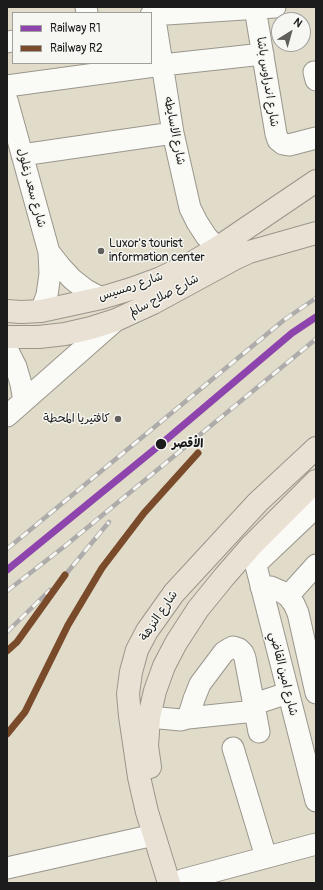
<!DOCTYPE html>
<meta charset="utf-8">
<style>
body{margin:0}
#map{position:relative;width:323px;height:890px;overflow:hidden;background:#e1dbc9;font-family:Pangolin,sans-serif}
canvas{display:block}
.frame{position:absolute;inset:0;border:8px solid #1c1c1c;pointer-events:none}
.legend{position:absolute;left:12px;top:12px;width:140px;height:52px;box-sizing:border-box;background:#f6f6f2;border:1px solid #9f9f9c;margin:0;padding:5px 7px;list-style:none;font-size:12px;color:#1c1c1c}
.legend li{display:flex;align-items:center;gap:8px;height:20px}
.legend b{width:20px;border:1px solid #9f9f9c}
.north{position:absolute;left:271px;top:12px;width:40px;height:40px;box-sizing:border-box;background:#f6f6f2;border:1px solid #9f9f9c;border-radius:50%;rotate:37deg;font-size:11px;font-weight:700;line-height:16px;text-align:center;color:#1c1c1c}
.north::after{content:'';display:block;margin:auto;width:14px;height:18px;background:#615f59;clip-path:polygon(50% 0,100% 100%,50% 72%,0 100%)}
</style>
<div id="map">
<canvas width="323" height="890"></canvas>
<div class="frame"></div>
<ul class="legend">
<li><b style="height:5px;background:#8e44ad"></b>Railway R1</li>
<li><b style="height:5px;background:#7a4b2a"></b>Railway R2</li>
</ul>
<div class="north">N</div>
</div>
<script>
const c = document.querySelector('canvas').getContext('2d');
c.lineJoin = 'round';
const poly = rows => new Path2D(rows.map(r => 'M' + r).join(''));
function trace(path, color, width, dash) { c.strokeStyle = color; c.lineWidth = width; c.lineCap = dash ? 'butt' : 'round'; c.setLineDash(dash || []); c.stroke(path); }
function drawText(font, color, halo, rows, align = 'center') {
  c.font = font + ' Pangolin,"Playpen Sans Arabic",sans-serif'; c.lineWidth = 3; c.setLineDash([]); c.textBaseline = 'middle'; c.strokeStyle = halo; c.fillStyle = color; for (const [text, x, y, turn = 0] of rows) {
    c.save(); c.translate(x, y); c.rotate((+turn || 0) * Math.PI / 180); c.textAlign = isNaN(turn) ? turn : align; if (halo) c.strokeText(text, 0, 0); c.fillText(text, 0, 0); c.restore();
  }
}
const minor = poly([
 [86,7,87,13],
 [153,7,173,133,190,208,197,222,206,236,217,248],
 [255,8,276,134,278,140,283,144,289,145,316,138],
 [151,15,275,7],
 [7,42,13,41],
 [314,72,316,80],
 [7,86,162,65,263,54],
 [7,100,49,252,50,274,47,295,41,311],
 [22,155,173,133],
 [49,252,60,266,72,279,86,290,101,298],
 [7,349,16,367,21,384,24,401],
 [7,416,116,320],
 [251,546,316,801],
 [256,564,316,507],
 [261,587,271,587,280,591,288,596,294,604,298,613,316,693],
 [288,596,316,565],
 [254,704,288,693],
 [149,717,181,720,188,718,194,699,200,684,224,652,229,649,233,647,239,649,243,653,245,658,259,732],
 [188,718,255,711],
 [233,748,266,857],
 [7,868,154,835],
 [182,880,316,844]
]);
const major = poly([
 [7,311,21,312,41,311,101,298,131,289,161,278,190,264,217,248,316,181],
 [7,337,39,337,65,334,91,328,116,320,153,303,234,259,249,252,316,233],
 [150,767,147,746,149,717,155,691,164,666,176,643,198,609,224,577,251,546,316,481],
 [169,883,147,812,139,777,130,716,128,694,131,672,137,650,147,631,174,593,258,502,316,448]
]);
trace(minor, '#9a968c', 23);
trace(major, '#9a968c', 24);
trace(minor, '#fafaf7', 21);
trace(major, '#e9e1d4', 22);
const rail = poly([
 [7,549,284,320,316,298],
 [7,570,161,444,292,333,316,317],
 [7,591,65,546,316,339],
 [7,632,50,590],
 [7,651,17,642,66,574,109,522],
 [7,734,25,712,68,625,102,568,144,513,198,453]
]);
trace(rail, '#adacaa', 4.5);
trace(rail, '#f6f6f2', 3, [9]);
trace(poly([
 [7,570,161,444,292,333,316,317]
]), '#8e44ad', 7);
trace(poly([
 [7,651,17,642,65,575],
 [7,734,25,712,68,625,102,568,144,513,198,453]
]), '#7a4b2a', 7);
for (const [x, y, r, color] of [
 [101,251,4,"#615f59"],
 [118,419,4,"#615f59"],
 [161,444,6,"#1c1c1c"]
]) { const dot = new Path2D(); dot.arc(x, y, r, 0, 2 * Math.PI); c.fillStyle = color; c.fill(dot); trace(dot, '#f6f6f2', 1.5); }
drawText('12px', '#1c1c1c', '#f6f6f2', [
 ["شارع اندراوس باشا",267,82,81],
 ["شارع الاسايطه",174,131,79],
 ["شارع سعد زغلول",31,188,75],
 ["شارع رمسيس",131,287,-19],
 ["شارع صلاح سالم",164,296,-28],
 ["شارع النزهة",159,616,-56],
 ["شارع امين القاضي",283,674,76]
]);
drawText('12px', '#1c1c1c', '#f6f6f2', [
 ["Luxor's tourist",109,244],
 ["information center",109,258],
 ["كافتيريا المحطة",110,419,"right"]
], 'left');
drawText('bold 12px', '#1c1c1c', '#f6f6f2', [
 ["الأقصر",172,444]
], 'left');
</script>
